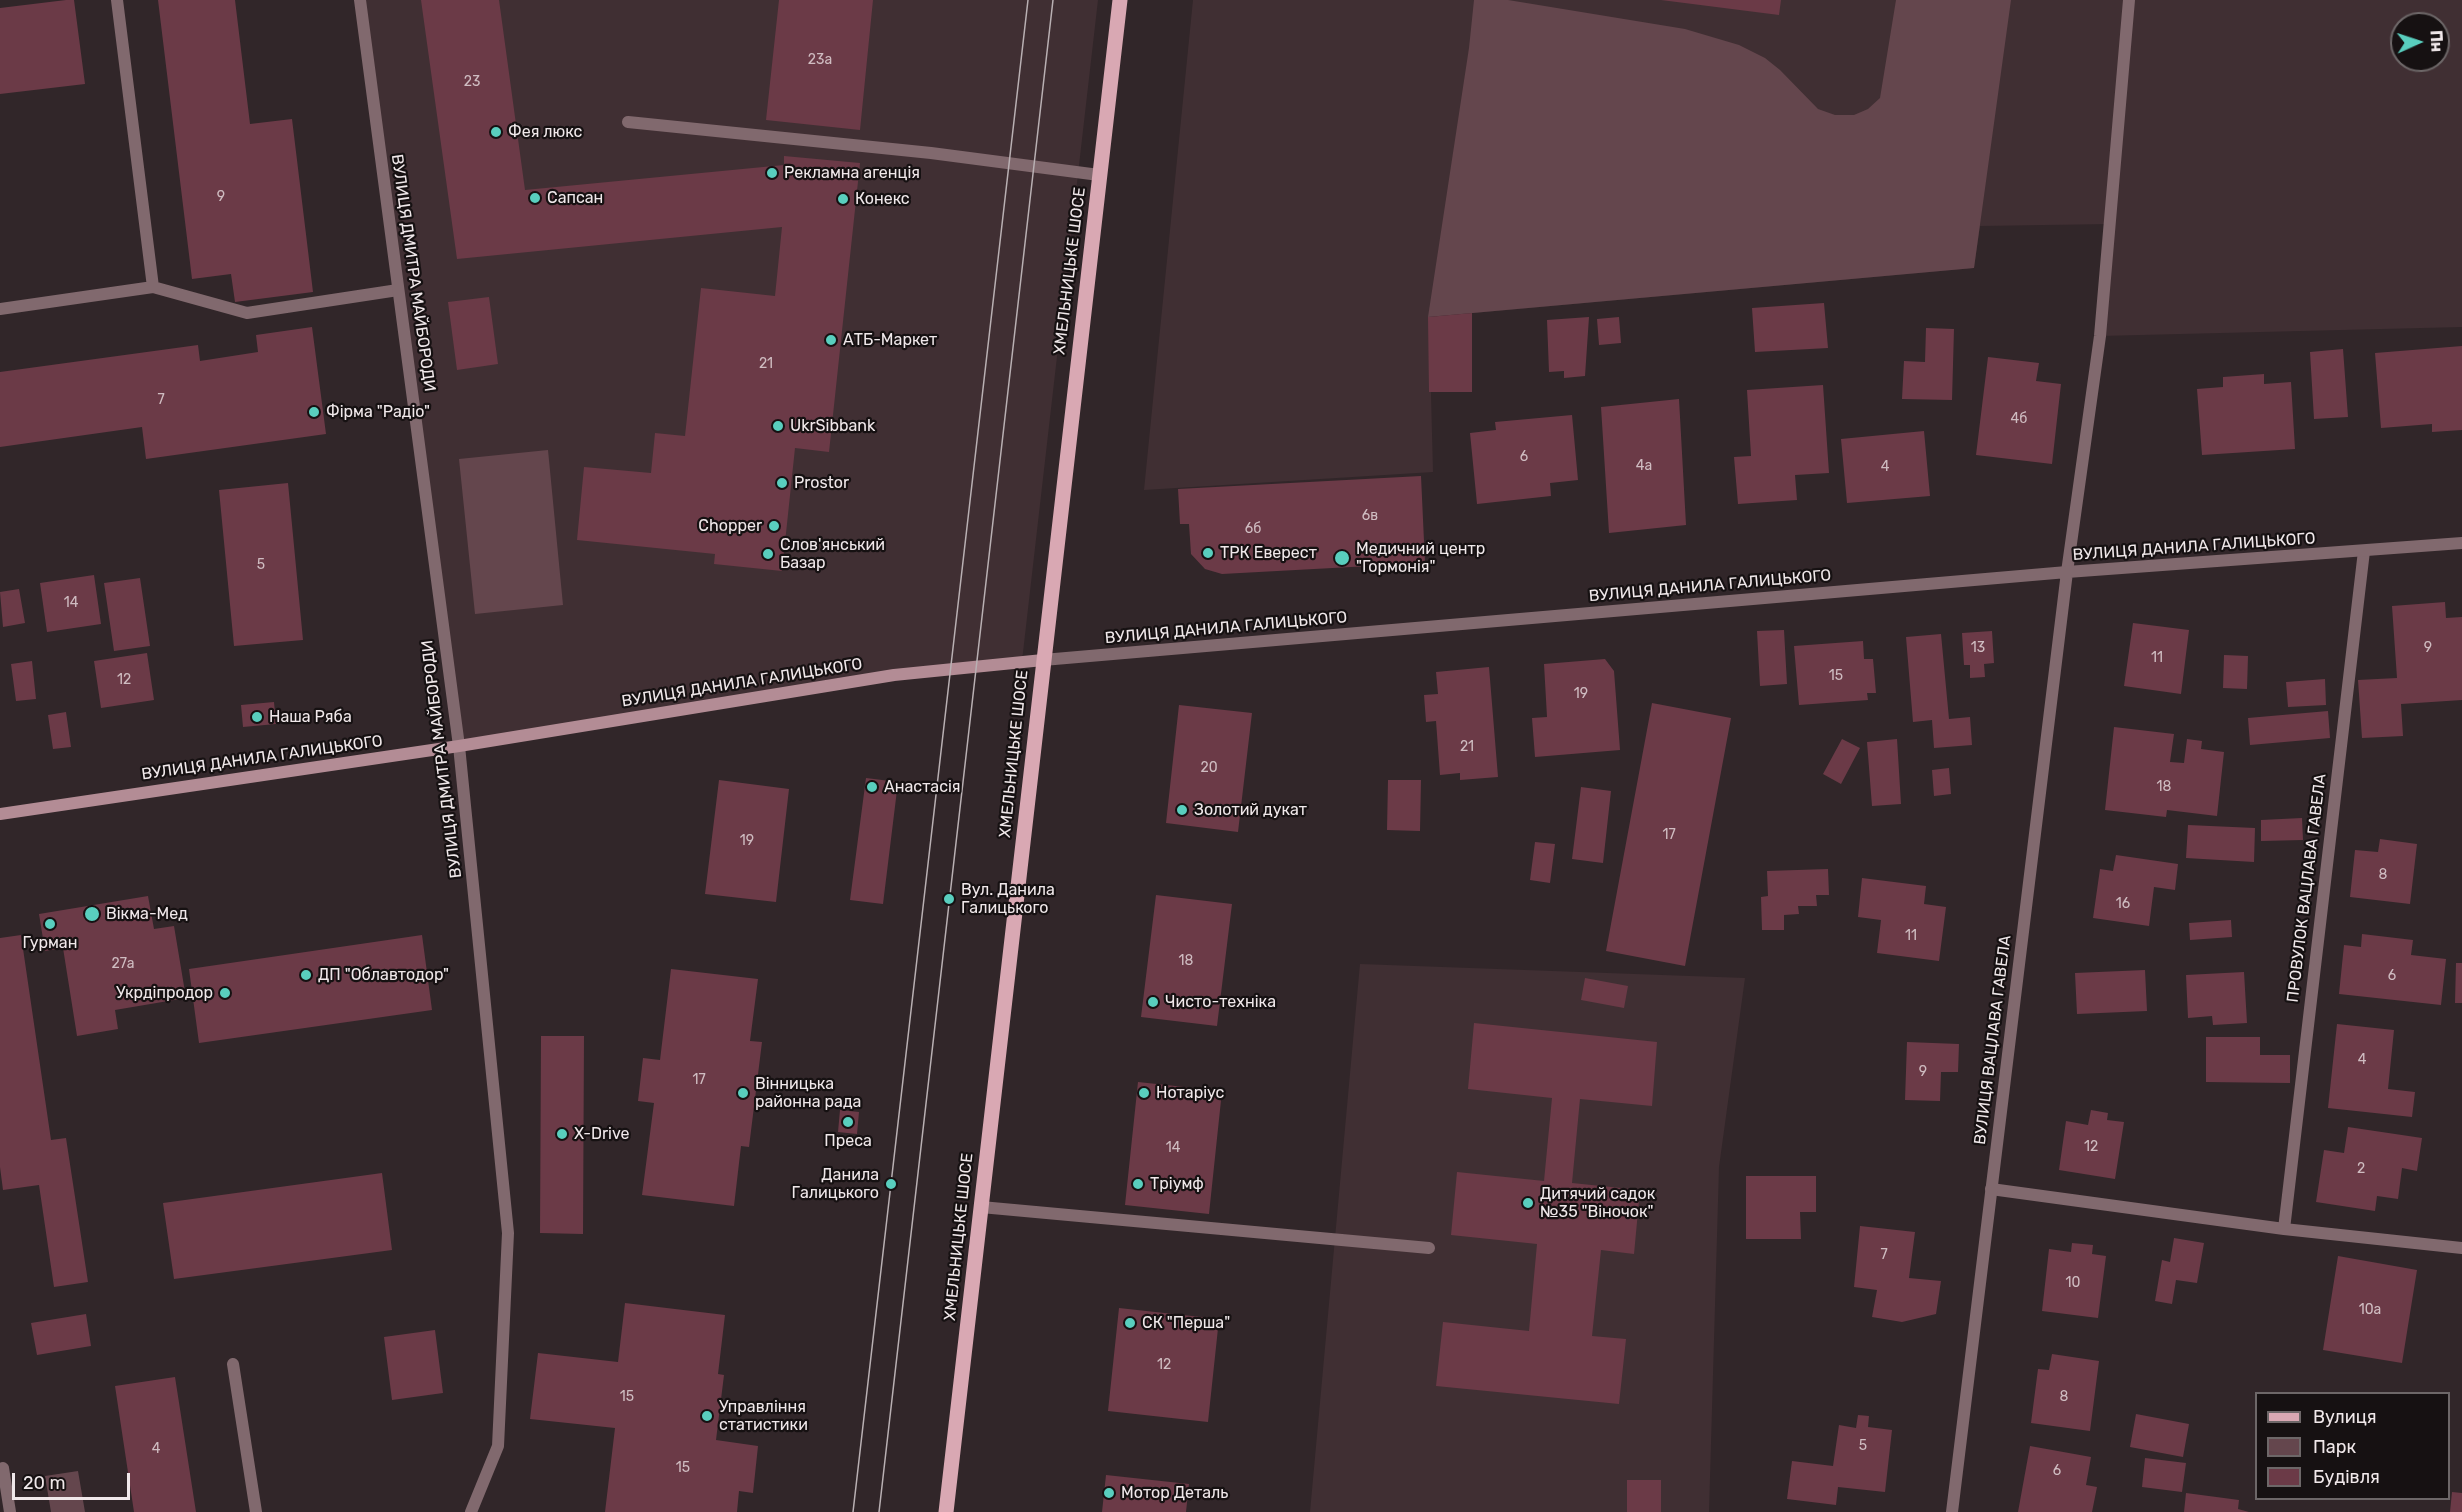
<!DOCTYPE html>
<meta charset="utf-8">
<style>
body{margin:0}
#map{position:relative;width:2462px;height:1512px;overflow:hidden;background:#312629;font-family:Rubik,sans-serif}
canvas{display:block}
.legend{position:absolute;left:2255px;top:1392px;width:195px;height:108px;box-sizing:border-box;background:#161112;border:2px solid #6d6768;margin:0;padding:8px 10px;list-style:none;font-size:18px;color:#f0e8ea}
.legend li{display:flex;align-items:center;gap:12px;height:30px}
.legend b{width:30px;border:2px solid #6d6768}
.north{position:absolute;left:2390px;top:12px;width:60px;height:60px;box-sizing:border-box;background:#161112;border:2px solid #6d6768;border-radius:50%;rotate:87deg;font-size:16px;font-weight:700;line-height:24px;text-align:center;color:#f0e8ea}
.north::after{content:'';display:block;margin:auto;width:21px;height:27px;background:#59cebe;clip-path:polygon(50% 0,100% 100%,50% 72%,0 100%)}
.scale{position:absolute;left:12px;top:1473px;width:118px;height:27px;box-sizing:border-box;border:3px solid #f0e8ea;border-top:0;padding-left:8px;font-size:18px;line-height:21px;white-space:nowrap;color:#f0e8ea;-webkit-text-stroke:4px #161112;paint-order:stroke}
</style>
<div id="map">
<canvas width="2462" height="1512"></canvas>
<ul class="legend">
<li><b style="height:8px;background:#d9a8b3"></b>Вулиця</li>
<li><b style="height:16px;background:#64464d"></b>Парк</li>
<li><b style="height:16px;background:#6b3a47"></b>Будівля</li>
</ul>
<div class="north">Пн</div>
<div class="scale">20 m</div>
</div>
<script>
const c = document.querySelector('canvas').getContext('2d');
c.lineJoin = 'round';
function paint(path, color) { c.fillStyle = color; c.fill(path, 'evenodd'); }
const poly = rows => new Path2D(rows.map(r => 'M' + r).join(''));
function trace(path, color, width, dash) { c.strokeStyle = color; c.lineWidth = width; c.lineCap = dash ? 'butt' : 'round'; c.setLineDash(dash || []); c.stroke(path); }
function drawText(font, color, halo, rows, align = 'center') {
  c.font = font + ' Rubik,sans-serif'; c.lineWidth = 4.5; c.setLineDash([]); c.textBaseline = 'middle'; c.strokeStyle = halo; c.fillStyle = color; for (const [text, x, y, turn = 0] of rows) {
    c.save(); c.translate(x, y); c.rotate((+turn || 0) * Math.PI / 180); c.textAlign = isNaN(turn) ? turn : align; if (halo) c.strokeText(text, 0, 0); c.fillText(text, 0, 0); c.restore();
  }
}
paint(poly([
 [361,0,1098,0,1022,661,460,744],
 [1193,0,2462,0,2462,327,2100,336,2110,224,1980,226,1974,268,1429,317,1433,472,1144,490],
 [2402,24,2438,24,2438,60,2402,60],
 [1360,964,1745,978,1719,1167,1709,1512,1310,1512]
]), '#402f33');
paint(poly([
 [1474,0,1508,0,1685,29,1739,45,1765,58,1780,70,1818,109,1835,115,1854,115,1868,109,1880,98,1896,0,2011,0,1974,268,1428,317,1469,48],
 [548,450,563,605,475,614,459,459],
 [78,1471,85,1512,51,1512,45,1476]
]), '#64464d');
paint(poly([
 [66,0,74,0,85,84,0,94,0,8],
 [158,0,235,0,250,124,292,119,313,292,235,302,231,274,192,279],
 [421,0,499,0,525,190,784,165,784,156,860,163,829,452,795,448,782,571,714,564,715,554,577,540,584,467,651,473,655,433,685,436,701,288,775,296,782,227,457,259],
 [779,0,873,0,860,130,766,120],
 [1661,0,1781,0,1779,15],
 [489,297,498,364,457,370,448,302],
 [1824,303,1828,348,1755,352,1752,308],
 [1472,313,1472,392,1429,392,1428,317],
 [1589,317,1585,376,1564,378,1564,371,1549,372,1547,320],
 [1619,317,1621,343,1599,345,1597,319],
 [312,327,326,434,146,459,142,427,0,447,0,372,198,345,200,361,258,352,256,335],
 [1926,328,1954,329,1952,400,1902,399,1904,361,1925,362],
 [2462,346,2462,430,2432,432,2432,424,2381,428,2375,353],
 [2343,349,2348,417,2314,419,2310,352],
 [1988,357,2039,363,2036,381,2061,384,2052,464,1976,455],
 [2264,374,2264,384,2291,382,2295,449,2202,455,2197,389,2223,387,2223,377],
 [1823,385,1829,473,1795,475,1797,500,1738,504,1734,457,1751,456,1747,390],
 [1679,399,1686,525,1609,533,1601,407],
 [1572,415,1578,480,1550,483,1551,496,1477,504,1470,433,1496,430,1495,422],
 [1924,431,1930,496,1847,503,1841,439],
 [1421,476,1425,563,1222,574,1205,569,1191,554,1189,524,1180,524,1178,489],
 [288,483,303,640,234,646,219,490],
 [94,575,101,624,47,632,40,583],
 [140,578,150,646,114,651,104,583],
 [19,589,25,623,3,627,0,592],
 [2445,602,2446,618,2462,617,2462,700,2401,704,2403,736,2362,738,2358,680,2397,678,2392,606],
 [2133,623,2189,630,2181,694,2124,686],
 [1784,630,1787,684,1760,686,1757,631],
 [1992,631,1994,663,1984,664,1985,677,1970,678,1970,665,1964,665,1962,633],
 [1941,634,1949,719,1970,717,1972,745,1934,748,1932,720,1913,722,1906,637],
 [1863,641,1864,659,1873,659,1876,693,1867,693,1868,700,1799,705,1794,646],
 [147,653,154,700,101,708,94,661],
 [2224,655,2248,656,2247,689,2223,688],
 [1605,659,1614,671,1620,750,1535,757,1532,718,1547,717,1544,664],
 [32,661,36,699,16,701,11,664],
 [1489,667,1498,777,1460,780,1460,773,1440,775,1436,721,1426,722,1424,695,1438,694,1436,672],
 [2325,679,2326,705,2288,707,2286,682],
 [274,702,276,724,243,727,241,705],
 [1652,703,1731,718,1685,966,1606,951],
 [1179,705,1252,713,1238,832,1166,823],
 [2328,711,2330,738,2250,745,2248,718],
 [66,712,71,747,53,749,48,715],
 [2114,727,2174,734,2170,762,2184,763,2187,739,2202,741,2201,749,2224,752,2217,816,2167,810,2166,817,2105,810],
 [1842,739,1860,748,1841,784,1823,774],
 [1897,739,1901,804,1872,806,1867,742],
 [1949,768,1951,794,1934,796,1932,770],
 [866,778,898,782,883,904,850,900],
 [719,780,789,789,776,902,705,894],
 [1388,780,1421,780,1420,831,1387,830],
 [1581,787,1611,791,1603,863,1572,859],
 [2302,818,2303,840,2261,841,2261,820],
 [2188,825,2255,828,2254,862,2186,858],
 [2380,839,2417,844,2410,904,2350,897,2355,850,2378,852],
 [1535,842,1555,844,1550,883,1530,880],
 [2116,855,2178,864,2175,890,2154,887,2149,926,2093,918,2100,869,2113,871],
 [1828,869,1829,895,1816,895,1817,906,1798,906,1799,914,1784,915,1784,930,1762,930,1761,897,1768,896,1767,871],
 [1862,878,1926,886,1924,904,1946,907,1939,961,1877,953,1881,920,1858,917],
 [1156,895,1232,904,1217,1026,1141,1017],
 [148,896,154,929,174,926,186,998,115,1010,118,1029,77,1036,63,948,45,951,39,914],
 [2231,920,2232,937,2190,940,2189,923],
 [2362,934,2413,940,2411,955,2446,959,2441,1005,2339,994,2344,945,2361,947],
 [21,935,51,1140,66,1138,88,1282,54,1287,39,1185,3,1190,0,1167,0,938],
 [422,935,432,1010,199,1043,189,969],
 [2456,963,2462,963,2462,1003,2455,1003],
 [671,969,758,979,750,1041,762,1042,749,1147,741,1146,734,1206,642,1195,654,1103,638,1101,643,1058,660,1060],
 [2145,970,2147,1011,2077,1014,2075,973],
 [2244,972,2247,1023,2213,1025,2212,1016,2188,1018,2186,975],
 [1585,978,1628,986,1624,1008,1581,1000],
 [1474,1023,1657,1042,1652,1106,1580,1099,1572,1183,1640,1190,1634,1254,1601,1250,1592,1336,1626,1339,1619,1404,1436,1386,1443,1322,1529,1331,1537,1244,1451,1235,1457,1172,1544,1181,1552,1098,1468,1089],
 [2337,1024,2394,1030,2388,1089,2415,1092,2412,1117,2328,1108],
 [541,1036,584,1036,583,1234,540,1233],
 [2206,1037,2260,1037,2260,1055,2290,1055,2290,1083,2206,1082],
 [1907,1042,1959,1044,1958,1072,1941,1072,1940,1101,1905,1100],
 [1138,1082,1222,1091,1209,1214,1125,1205],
 [840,1110,859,1112,857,1134,838,1132],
 [2091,1110,2108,1113,2107,1120,2124,1122,2115,1179,2059,1170,2066,1121,2088,1125],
 [2348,1127,2422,1138,2417,1171,2402,1168,2398,1199,2377,1196,2375,1211,2316,1202,2324,1150,2344,1153],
 [382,1173,392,1250,174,1279,163,1203],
 [1746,1176,1816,1176,1816,1212,1800,1212,1801,1239,1746,1239],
 [1860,1226,1915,1232,1909,1278,1941,1281,1936,1314,1902,1322,1872,1317,1877,1290,1854,1287],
 [2174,1238,2204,1243,2197,1283,2176,1280,2172,1304,2155,1301,2162,1260,2170,1262],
 [2072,1243,2093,1245,2092,1254,2106,1256,2098,1318,2042,1311,2049,1249,2071,1252],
 [2338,1256,2417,1270,2402,1363,2323,1350],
 [625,1303,725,1315,718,1374,724,1375,716,1440,758,1446,753,1493,739,1491,737,1512,605,1512,615,1428,530,1419,538,1353,618,1362],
 [1119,1308,1219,1319,1208,1422,1108,1411],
 [86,1314,91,1346,37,1355,31,1323],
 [435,1330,443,1393,392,1400,384,1337],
 [2052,1354,2099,1361,2090,1431,2031,1423,2038,1369,2049,1370],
 [175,1377,196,1512,134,1512,115,1386],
 [2136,1414,2189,1424,2183,1457,2130,1447],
 [1858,1415,1869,1416,1868,1427,1892,1430,1885,1492,1838,1487,1836,1505,1787,1499,1792,1461,1833,1466,1839,1425,1856,1428],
 [2030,1446,2091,1457,2086,1485,2097,1487,2092,1512,2018,1512],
 [2145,1458,2186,1463,2182,1492,2142,1487],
 [1106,1475,1189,1484,1186,1512,1102,1512],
 [1627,1480,1661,1480,1661,1512,1627,1512],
 [2452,1492,2462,1493,2462,1512,2450,1512],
 [2186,1493,2239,1500,2238,1509,2249,1512,2184,1512]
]), '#6b3a47');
trace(poly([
 [117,0,153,287],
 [628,122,931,153,1099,175],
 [0,309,153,287,247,313,398,290],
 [2067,572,2100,336,2129,0],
 [459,746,508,1233,498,1446,471,1512],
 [1991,1189,2284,1229,2462,1248],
 [981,1207,1429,1248],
 [2284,1229,2364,551],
 [233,1364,256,1512],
 [0,1469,3,1468,10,1512]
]), '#81696e', 12);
trace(poly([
 [360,0,459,746],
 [1043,660,2067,572,2462,543],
 [1952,1512,2067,572]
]), '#81696e', 12);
trace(poly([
 [0,814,459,746,894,675,1043,660]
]), '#b38c95', 12);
trace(poly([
 [946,1512,1120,0]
]), '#d9a8b3', 15);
trace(poly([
 [853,1512,1028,0],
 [879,1512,1053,0]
]), '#b9b0b3', 1.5);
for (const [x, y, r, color] of [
 [496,132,6,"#59cebe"],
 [772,173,6,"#59cebe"],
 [535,198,6,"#59cebe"],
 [843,199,6,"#59cebe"],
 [831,340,6,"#59cebe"],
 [314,412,6,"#59cebe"],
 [778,426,6,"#59cebe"],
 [782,483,6,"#59cebe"],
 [774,526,6,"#59cebe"],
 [1208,553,6,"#59cebe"],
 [768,554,6,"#59cebe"],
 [1342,558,8,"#59cebe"],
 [257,717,6,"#59cebe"],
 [872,787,6,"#59cebe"],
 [1182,810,6,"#59cebe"],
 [949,899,6,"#59cebe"],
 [92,914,8,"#59cebe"],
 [50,924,6,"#59cebe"],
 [306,975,6,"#59cebe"],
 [225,993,6,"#59cebe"],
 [1153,1002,6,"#59cebe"],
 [743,1093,6,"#59cebe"],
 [1144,1093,6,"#59cebe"],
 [848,1122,6,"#59cebe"],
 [562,1134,6,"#59cebe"],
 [891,1184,6,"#59cebe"],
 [1138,1184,6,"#59cebe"],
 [1528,1203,6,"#59cebe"],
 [1130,1323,6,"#59cebe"],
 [707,1416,6,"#59cebe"],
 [1109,1493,6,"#59cebe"]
]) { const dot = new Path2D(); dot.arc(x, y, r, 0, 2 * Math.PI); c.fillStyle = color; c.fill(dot); trace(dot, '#161112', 2); }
drawText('14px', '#cfbcc1', null, [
 ["23а",820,60],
 ["23",472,82],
 ["9",221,197],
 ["21",766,364],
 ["7",161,400],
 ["4б",2019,419],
 ["6",1524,457],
 ["4а",1644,466],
 ["4",1885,467],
 ["6в",1370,516],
 ["6б",1253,529],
 ["5",261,565],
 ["14",71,603],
 ["13",1978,648],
 ["9",2428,648],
 ["11",2157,658],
 ["15",1836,676],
 ["12",124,680],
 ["19",1581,694],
 ["21",1467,747],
 ["20",1209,768],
 ["18",2164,787],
 ["17",1669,835],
 ["19",747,841],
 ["8",2383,875],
 ["16",2123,904],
 ["11",1911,936],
 ["18",1186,961],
 ["27а",123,964],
 ["6",2392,976],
 ["4",2362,1060],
 ["9",1923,1072],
 ["17",699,1080],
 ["12",2091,1147],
 ["14",1173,1148],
 ["2",2361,1169],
 ["7",1884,1255],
 ["10",2073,1283],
 ["10а",2370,1310],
 ["12",1164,1365],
 ["15",627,1397],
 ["8",2064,1397],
 ["5",1863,1446],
 ["4",156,1449],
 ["15",683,1468],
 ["6",2057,1471]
]);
drawText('16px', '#f0e8ea', '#161112', [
 ["Фея люкс",508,132],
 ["Рекламна агенція",784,173],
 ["Сапсан",547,198],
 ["Конекс",855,199],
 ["АТБ-Маркет",843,340],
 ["Фірма \"Радіо\"",326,412],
 ["UkrSibbank",790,426],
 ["Prostor",794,483],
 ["Chopper",762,526,"right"],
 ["Слов'янський",780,545],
 ["Базар",780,563],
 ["Медичний центр",1356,549],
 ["\"Гормонія\"",1356,567],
 ["ТРК Еверест",1220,553],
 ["Наша Ряба",269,717],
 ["Анастасія",884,787],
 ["Золотий дукат",1194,810],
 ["Вул. Данила",961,890],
 ["Галицького",961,908],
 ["Вікма-Мед",106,914],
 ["Гурман",50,943,"center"],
 ["ДП \"Облавтодор\"",318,975],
 ["Укрдіпродор",213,993,"right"],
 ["Чисто-техніка",1165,1002],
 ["Вінницька",755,1084],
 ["районна рада",755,1102],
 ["Нотаріус",1156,1093],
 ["X-Drive",574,1134],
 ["Преса",848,1141,"center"],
 ["Данила",879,1175,"right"],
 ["Галицького",879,1193,"right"],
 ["Тріумф",1150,1184],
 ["Дитячий садок",1540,1194],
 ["№35 \"Віночок\"",1540,1212],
 ["СК \"Перша\"",1142,1323],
 ["Управління",719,1407],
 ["статистики",719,1425],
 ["Мотор Деталь",1121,1493]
], 'left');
drawText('16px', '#f0e8ea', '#161112', [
 ["ХМЕЛЬНИЦЬКЕ ШОСЕ",1070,271,-83],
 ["ВУЛИЦЯ ДМИТРА МАЙБОРОДИ",413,273,82],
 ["ВУЛИЦЯ ДАНИЛА ГАЛИЦЬКОГО",2194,547,-4],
 ["ВУЛИЦЯ ДАНИЛА ГАЛИЦЬКОГО",1710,586,-5],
 ["ВУЛИЦЯ ДАНИЛА ГАЛИЦЬКОГО",1226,628,-5],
 ["ВУЛИЦЯ ДАНИЛА ГАЛИЦЬКОГО",742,683,-9],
 ["ХМЕЛЬНИЦЬКЕ ШОСЕ",1014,754,-84],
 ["ВУЛИЦЯ ДАНИЛА ГАЛИЦЬКОГО",262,758,-8],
 ["ВУЛИЦЯ ДМИТРА МАЙБОРОДИ",442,759,-97],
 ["ПРОВУЛОК ВАЦЛАВА ГАВЕЛА",2307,888,-83],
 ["ВУЛИЦЯ ВАЦЛАВА ГАВЕЛА",1993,1040,-83],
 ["ХМЕЛЬНИЦЬКЕ ШОСЕ",959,1237,-84]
]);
</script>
